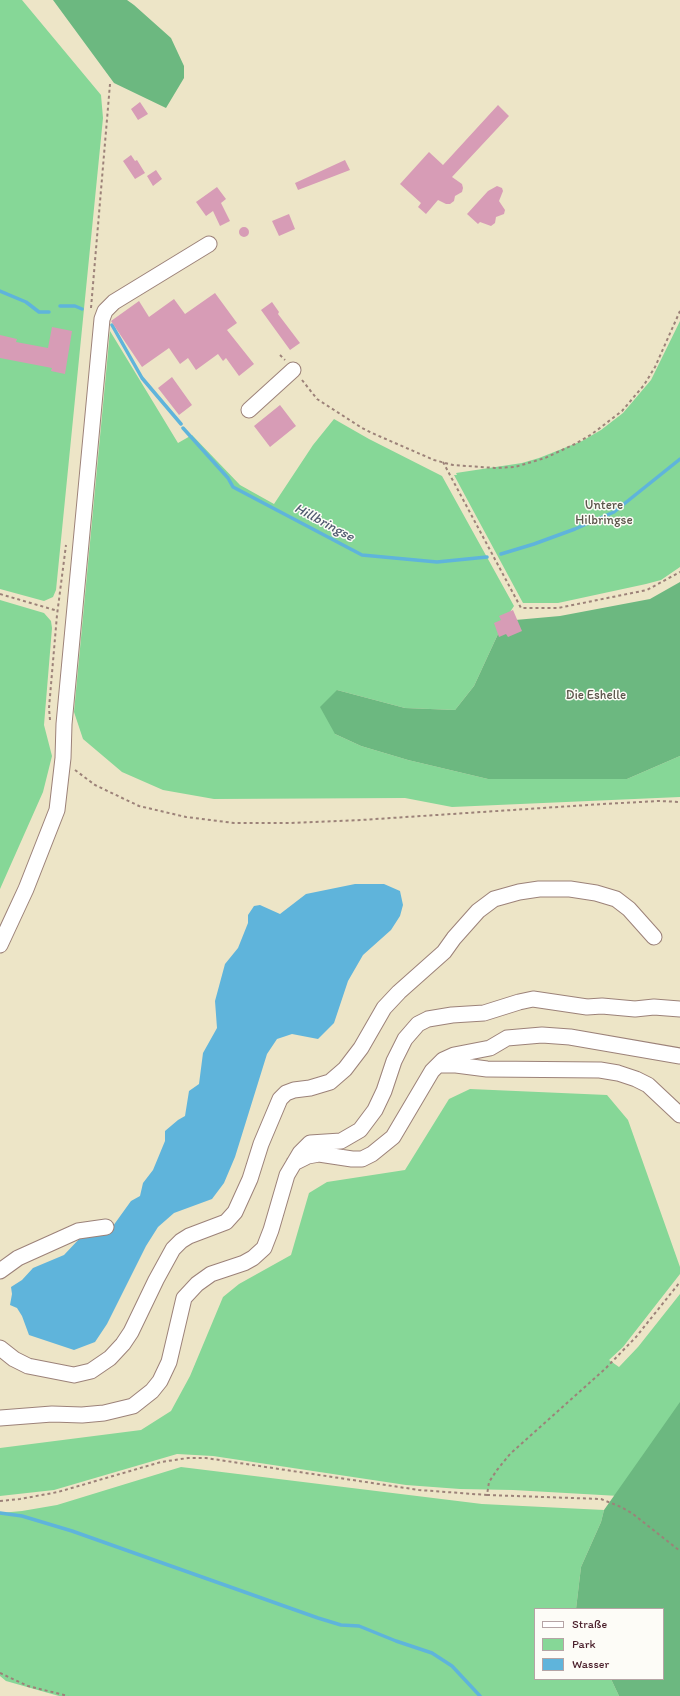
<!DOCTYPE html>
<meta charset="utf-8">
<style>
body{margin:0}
#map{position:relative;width:680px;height:1696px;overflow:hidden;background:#ede5c7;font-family:Itim,sans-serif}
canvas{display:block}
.legend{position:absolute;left:534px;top:1608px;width:130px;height:72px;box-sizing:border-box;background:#fdfcf7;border:1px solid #b5a4a5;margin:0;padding:5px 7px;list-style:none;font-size:12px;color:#4a1f2b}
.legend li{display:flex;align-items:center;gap:8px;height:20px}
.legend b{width:20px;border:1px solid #b5a4a5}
</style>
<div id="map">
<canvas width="680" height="1696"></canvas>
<ul class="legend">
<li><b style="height:5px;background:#fff"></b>Straße</li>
<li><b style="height:11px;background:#86d797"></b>Park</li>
<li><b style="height:11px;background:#5fb4db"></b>Wasser</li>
</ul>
</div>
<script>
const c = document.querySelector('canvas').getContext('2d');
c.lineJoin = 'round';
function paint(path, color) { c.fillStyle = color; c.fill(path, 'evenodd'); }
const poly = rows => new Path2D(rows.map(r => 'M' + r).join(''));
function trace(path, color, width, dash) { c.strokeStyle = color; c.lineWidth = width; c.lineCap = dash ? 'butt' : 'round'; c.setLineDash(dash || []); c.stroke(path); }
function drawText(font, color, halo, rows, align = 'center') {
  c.font = font + ' Itim,sans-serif'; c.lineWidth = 3; c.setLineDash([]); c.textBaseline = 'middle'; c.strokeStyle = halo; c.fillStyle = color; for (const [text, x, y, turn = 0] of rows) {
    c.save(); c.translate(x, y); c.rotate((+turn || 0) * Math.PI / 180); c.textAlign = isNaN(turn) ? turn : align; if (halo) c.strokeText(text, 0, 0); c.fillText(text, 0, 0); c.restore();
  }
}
paint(poly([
 [0,0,22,0,101,95,103,118,56,590,53,597,44,601,0,589],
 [680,321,680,567,661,580,646,584,558,603,523,603,454,475,457,475,456,473,522,463,539,458,582,441,601,430,623,413,651,380],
 [110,331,178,443,192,435,240,485,274,504,313,445,334,419,369,439,442,476,514,606,504,621,474,686,455,710,405,708,337,690,335,734,361,746,408,760,488,779,627,779,680,756,680,797,452,807,405,798,214,799,163,790,122,772,83,739,74,712],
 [0,600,44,613,51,621,52,628,44,725,52,756,43,792,0,889],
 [470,1089,607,1095,628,1120,680,1267,680,1274,623,1347,609,1360,619,1367,638,1347,680,1294,680,1404,619,1496,513,1490,460,1489,406,1485,213,1456,177,1454,54,1490,0,1496,0,1448,141,1430,171,1411,190,1376,223,1297,239,1284,291,1255,309,1193,327,1182,405,1170,449,1099],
 [181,1467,482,1504,604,1510,601,1522,581,1567,576,1609,535,1609,535,1679,611,1679,619,1696,59,1696,6,1681,0,1676,0,1513,22,1511,57,1505]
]), '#86d797');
paint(poly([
 [53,0,127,0,134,5,171,38,184,66,184,78,166,108,114,83],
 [680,582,680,756,627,779,488,779,408,760,361,746,335,734,320,707,337,690,405,708,455,710,474,686,504,621,560,616,650,599],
 [680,1402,680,1696,619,1696,611,1679,663,1679,663,1609,576,1609,581,1567,601,1522,604,1510]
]), '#6cb880');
paint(poly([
 [355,884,384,884,400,891,403,905,400,916,391,930,363,955,348,981,334,1023,318,1039,292,1034,277,1039,267,1054,235,1157,224,1183,212,1199,174,1213,158,1227,146,1246,107,1324,95,1342,74,1350,29,1335,22,1316,17,1308,10,1305,12,1294,11,1287,22,1280,33,1268,64,1255,81,1237,113,1226,131,1201,140,1196,143,1183,153,1170,165,1141,165,1131,178,1120,185,1116,189,1091,199,1084,203,1053,217,1028,215,1001,225,964,238,948,248,923,248,915,254,906,260,905,280,914,306,894]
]), '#5fb4db');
trace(poly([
 [0,291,26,302,39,312,49,312],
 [60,306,75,306,82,309],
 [112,325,142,378,181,424],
 [183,428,228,478,233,487,362,555,437,562,487,557],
 [501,554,534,544,575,529,614,512,680,459],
 [0,1513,22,1516,72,1531,318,1618,341,1625,359,1626,396,1641,432,1653,452,1666,480,1696]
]), '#5fb4db', 3.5);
paint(poly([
 [140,102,148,114,138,120,131,109],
 [498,105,509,116,452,177,462,184,463,188,462,192,455,196,454,201,450,204,446,204,438,200,426,214,418,207,421,203,400,184,429,152,443,165],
 [131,155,135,161,137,160,145,173,135,179,123,161],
 [345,160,350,170,298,190,295,183],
 [156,170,162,179,153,186,147,176],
 [497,186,502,188,503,191,499,201,505,210,504,214,496,217,495,223,491,226,480,222,478,224,467,214,488,191],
 [217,187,226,199,221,203,230,221,220,226,213,211,206,216,196,202],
 [289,214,295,229,279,236,272,221],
 '239 232a5 5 0 1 1 10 0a5 5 0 1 1-10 0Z',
 [215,293,237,323,227,330,254,364,239,376,226,358,223,361,218,354,196,370,188,358,180,364,169,348,142,367,111,321,139,301,149,317,174,299,185,314],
 [272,302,279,312,278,314,300,343,290,350,261,310],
 [52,327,72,331,65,374,51,371,52,368,0,358,0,335,17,339,16,342,48,348],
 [172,377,192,405,179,415,158,388],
 [280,405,296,426,270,447,254,426],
 [513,610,522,631,508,637,506,634,499,637,494,623,501,620,499,616]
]), '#d79cb6');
const minor = poly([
 [249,410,293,370],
 [0,945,26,889,57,810,63,758,64,724,102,319,105,311,114,302,209,244],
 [438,1065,456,1065,487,1069,600,1070,618,1073,636,1079,648,1085,680,1115],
 [294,1163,308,1156,319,1154,352,1159,362,1159,372,1154,393,1137,432,1071,443,1060,454,1055,490,1048,507,1038,542,1035,570,1037,680,1056],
 [0,1271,18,1258,78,1231,106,1227],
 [0,1348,14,1359,28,1366,74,1375,91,1371,110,1358,123,1344,131,1332,156,1280,173,1249,181,1241,189,1236,226,1222,235,1212,250,1179,261,1144,280,1099,286,1093,294,1090,310,1088,330,1082,345,1069,361,1048,384,1008,399,992,444,952,454,938,478,911,494,899,519,892,539,889,570,889,596,893,616,899,629,909,654,937],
 [0,1418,52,1414,82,1415,104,1413,133,1406,152,1391,160,1381,169,1362,184,1298,197,1284,211,1274,244,1263,253,1258,264,1248,271,1230,287,1175,300,1153,310,1143,341,1141,360,1130,375,1110,384,1091,394,1061,405,1039,418,1024,428,1019,452,1015,484,1013,519,1002,533,999,587,1007,602,1006,635,1009,654,1007,680,1009]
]);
trace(minor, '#9c8279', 17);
trace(poly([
 [91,308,110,84],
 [280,355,285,360],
 [302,380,317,399,362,428,372,433,434,460,453,465,495,468,515,467,545,458,575,444,592,434,622,411,644,385,655,367,680,311],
 [443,462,521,608,558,608,647,590,680,572],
 [0,594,58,611],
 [50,720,49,708,57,615,66,545],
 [75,770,95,785,139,806,186,817,234,823,291,823,361,820,603,804,659,801,680,802],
 [487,1495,601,1499,621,1507,633,1514,680,1551],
 [0,1501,20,1499,58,1492,161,1462,188,1458,206,1458,419,1490,487,1495,489,1482,497,1470,510,1454,605,1369,636,1337,680,1282],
 [0,1673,28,1686,68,1696]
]), '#9c8279', 2, [3, 3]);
trace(minor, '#fff', 15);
drawText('13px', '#5c564b', '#fdfcf7', [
 ["Untere",604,506],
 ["Hilbringse",604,521],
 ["Die Eshelle",596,696]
]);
drawText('italic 14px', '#525b71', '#fdfcf7', [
 ["Hillbringse",324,523,28]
]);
</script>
